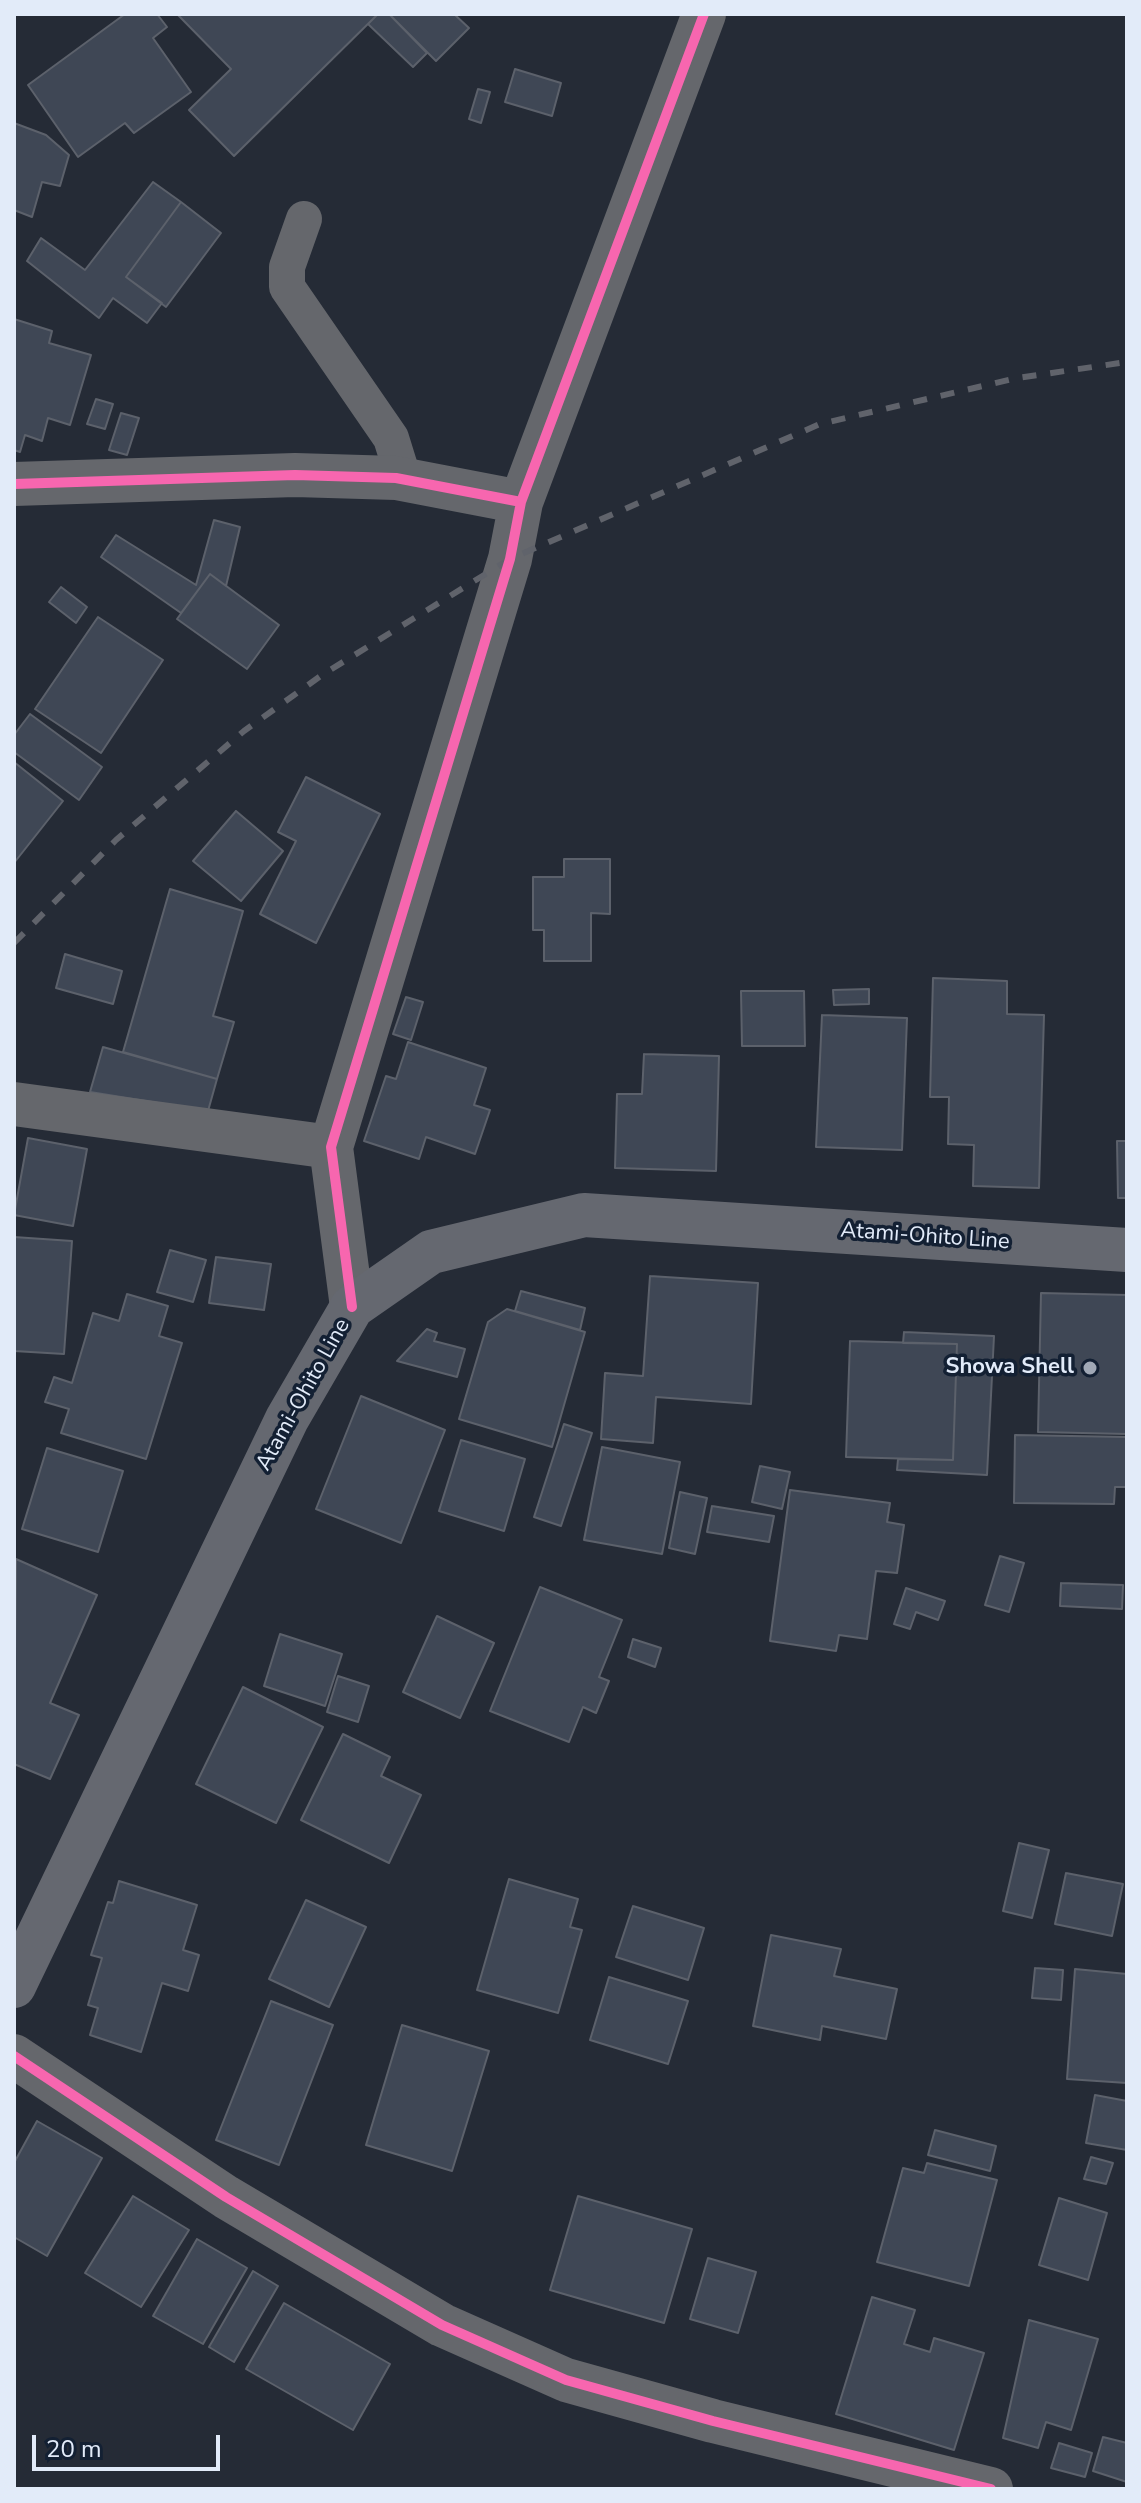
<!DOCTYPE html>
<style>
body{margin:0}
#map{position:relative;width:1141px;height:2503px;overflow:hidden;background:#252b36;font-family:"Nunito Sans",sans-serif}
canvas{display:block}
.frame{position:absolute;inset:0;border:16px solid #e2ebf9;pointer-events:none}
.scale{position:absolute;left:32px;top:2435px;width:188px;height:36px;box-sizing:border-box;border:4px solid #e2ebf9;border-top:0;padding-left:10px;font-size:24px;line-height:28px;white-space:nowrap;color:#e2ebf9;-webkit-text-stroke:6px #132033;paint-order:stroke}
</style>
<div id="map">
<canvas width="1141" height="2503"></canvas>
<div class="frame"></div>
<div class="scale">20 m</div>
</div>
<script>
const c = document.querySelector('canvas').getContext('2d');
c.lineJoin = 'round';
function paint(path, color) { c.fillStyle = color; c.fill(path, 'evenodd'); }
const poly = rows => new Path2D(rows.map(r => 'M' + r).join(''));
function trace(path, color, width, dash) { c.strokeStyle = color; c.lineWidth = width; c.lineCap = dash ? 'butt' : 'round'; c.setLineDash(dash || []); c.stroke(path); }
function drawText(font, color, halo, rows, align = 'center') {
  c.font = font + ' "Nunito Sans",sans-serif'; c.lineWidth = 7; c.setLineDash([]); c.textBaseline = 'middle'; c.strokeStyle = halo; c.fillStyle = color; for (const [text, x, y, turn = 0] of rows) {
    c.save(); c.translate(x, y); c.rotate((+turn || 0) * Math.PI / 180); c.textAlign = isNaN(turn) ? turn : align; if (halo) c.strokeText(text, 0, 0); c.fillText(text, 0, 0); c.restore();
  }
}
const building = poly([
 [125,14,157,14,167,27,153,38,191,92,134,133,125,123,78,157,28,85,125,14],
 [177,14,378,14,234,156,189,110,231,69,177,14],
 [378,14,389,14,427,53,413,67,368,24,378,14],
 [389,14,454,14,469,28,436,61,389,14],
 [515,69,561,83,552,116,505,102,515,69],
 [478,89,490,92,481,123,469,119,478,89],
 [14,123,46,135,69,155,60,186,42,182,32,217,14,210,14,123],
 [153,182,181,202,126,277,162,303,147,323,113,298,99,318,27,261,41,238,85,270,153,182],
 [181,202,221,233,166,307,126,277,181,202],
 [14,319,52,331,49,343,91,355,70,425,48,418,42,441,25,435,20,452,14,450,14,319],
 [96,399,113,404,105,429,87,424,96,399],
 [121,413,139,418,127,455,109,450,121,413],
 [214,520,240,527,226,586,210,574,181,613,101,557,116,535,196,585,214,520],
 [210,574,279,625,247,669,177,619,210,574],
 [61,587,87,607,76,623,49,602,61,587],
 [98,617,163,660,101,753,35,709,98,617],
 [30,714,102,767,79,800,14,752,14,735,30,714],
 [14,762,63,801,14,863,14,762],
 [306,777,380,814,316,943,260,914,296,841,278,832,306,777],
 [236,811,283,851,241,901,193,861,236,811],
 [564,859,610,859,610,914,591,913,591,961,544,961,544,930,533,930,533,877,564,877,564,859],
 [170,889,243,911,213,1016,234,1022,217,1079,123,1052,170,889],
 [65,954,122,971,113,1004,56,988,65,954],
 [933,978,1007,981,1007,1014,1044,1015,1039,1188,973,1186,974,1145,948,1144,949,1097,930,1097,933,978],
 [869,989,869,1004,834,1005,833,990,869,989],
 [741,991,804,991,805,1046,742,1046,741,991],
 [406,997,423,1002,411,1040,393,1034,406,997],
 [822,1015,907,1018,902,1150,816,1147,822,1015],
 [408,1042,486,1068,474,1105,490,1110,475,1154,426,1137,419,1159,364,1141,386,1076,396,1079,408,1042],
 [103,1047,217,1079,208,1111,90,1092,103,1047],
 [644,1054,719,1056,716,1171,615,1168,617,1094,642,1094,644,1054],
 [28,1138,87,1149,73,1226,14,1215,28,1138],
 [1117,1141,1127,1141,1127,1198,1118,1198,1117,1141],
 [14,1237,72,1241,64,1354,14,1351,14,1237],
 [170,1250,206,1260,193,1302,157,1292,170,1250],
 [216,1257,271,1264,264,1310,209,1303,216,1257],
 [650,1276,758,1283,751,1404,656,1397,653,1443,601,1439,605,1373,643,1376,650,1276],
 [521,1291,585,1308,580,1330,515,1311,521,1291],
 [1041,1293,1127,1295,1127,1434,1038,1432,1041,1293],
 [127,1294,168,1306,159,1336,182,1343,146,1459,61,1433,69,1409,45,1402,54,1377,72,1383,93,1313,119,1321,127,1294],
 [507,1309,585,1332,552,1447,459,1419,488,1322,507,1309],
 [427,1329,437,1333,434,1341,465,1349,457,1377,397,1361,427,1329],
 [904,1332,994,1336,987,1475,897,1470,898,1459,953,1460,957,1344,903,1343,904,1332],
 [850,1341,957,1344,953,1460,846,1457,850,1341],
 [361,1396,445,1430,401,1543,316,1509,361,1396],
 [564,1424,592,1433,561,1526,534,1517,564,1424],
 [1015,1435,1127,1437,1127,1487,1115,1487,1114,1504,1014,1503,1015,1435],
 [461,1440,525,1459,504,1531,439,1511,461,1440],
 [602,1447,680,1462,662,1554,584,1540,602,1447],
 [47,1448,123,1471,98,1552,22,1529,47,1448],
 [760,1466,790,1472,782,1509,752,1502,760,1466],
 [790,1490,890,1503,887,1522,904,1525,897,1573,876,1571,867,1639,839,1635,836,1651,770,1641,790,1490],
 [680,1492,707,1498,695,1554,669,1548,680,1492],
 [712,1506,774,1516,769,1542,707,1532,712,1506],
 [1000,1556,1024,1563,1009,1612,985,1605,1000,1556],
 [16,1559,97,1595,50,1703,79,1715,50,1779,14,1764,16,1559],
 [1061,1583,1123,1585,1122,1609,1060,1606,1061,1583],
 [540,1587,622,1620,599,1677,609,1681,596,1713,583,1707,569,1742,490,1711,540,1587],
 [906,1588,945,1601,938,1620,916,1612,910,1629,894,1624,906,1588],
 [437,1616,494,1643,460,1718,403,1692,437,1616],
 [280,1634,342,1654,325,1706,264,1686,280,1634],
 [633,1639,661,1648,655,1667,628,1657,633,1639],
 [338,1676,369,1686,358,1722,327,1712,338,1676],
 [243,1687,323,1727,276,1823,196,1784,243,1687],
 [343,1734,390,1757,381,1776,421,1795,389,1863,301,1820,343,1734],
 [1019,1843,1049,1850,1032,1918,1003,1911,1019,1843],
 [1066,1873,1123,1884,1112,1936,1055,1924,1066,1873],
 [509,1879,578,1899,570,1927,582,1930,558,2013,477,1990,509,1879],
 [119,1881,197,1905,183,1950,199,1955,188,1991,162,1983,141,2052,90,2035,98,2008,88,2005,102,1958,91,1955,108,1902,113,1903,119,1881],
 [306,1900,366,1927,329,2007,269,1979,306,1900],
 [633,1906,704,1928,688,1980,616,1957,633,1906],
 [771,1935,841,1949,834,1976,897,1989,886,2039,822,2026,820,2040,753,2026,771,1935],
 [1035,1968,1063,1970,1061,2000,1032,1998,1035,1968],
 [1075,1969,1127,1974,1127,2083,1067,2079,1075,1969],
 [609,1977,688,2001,668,2064,590,2040,609,1977],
 [271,2001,333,2025,279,2165,216,2140,271,2001],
 [402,2025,489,2051,452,2171,366,2145,402,2025],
 [1095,2095,1127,2101,1127,2150,1086,2143,1095,2095],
 [37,2121,102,2158,47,2256,14,2237,14,2163,37,2121],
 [935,2130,996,2146,990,2171,928,2155,935,2130],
 [1091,2157,1113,2163,1106,2184,1084,2179,1091,2157],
 [927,2163,997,2180,969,2286,877,2262,903,2168,924,2173,927,2163],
 [133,2196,189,2230,141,2307,85,2273,133,2196],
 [578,2196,692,2229,664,2323,550,2290,578,2196],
 [1059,2198,1107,2213,1088,2280,1039,2265,1059,2198],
 [197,2239,247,2268,203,2344,153,2316,197,2239],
 [708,2258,756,2272,738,2333,690,2319,708,2258],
 [253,2271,278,2286,234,2362,209,2347,253,2271],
 [872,2297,915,2310,904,2344,930,2352,934,2338,984,2353,954,2450,836,2414,872,2297],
 [284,2303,390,2364,353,2430,246,2369,284,2303],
 [1029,2320,1098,2339,1071,2430,1046,2422,1038,2448,1003,2438,1029,2320],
 [1103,2437,1127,2443,1127,2482,1093,2471,1103,2437],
 [1059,2443,1092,2453,1085,2477,1051,2468,1059,2443]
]);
paint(building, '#3f4755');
trace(building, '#5c616b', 2);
trace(poly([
 [304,219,287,267,287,287,391,438,404,480]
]), '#65676c', 36);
trace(poly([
 [14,484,295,475,396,478,521,502],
 [14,1104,331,1147],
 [352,1307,331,1147,510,559,521,502,704,14],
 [14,2056,226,2197,442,2325,566,2380,713,2421,991,2489]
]), '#65676c', 44);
trace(poly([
 [14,1986,287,1419,352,1307,431,1252,584,1215,1127,1250]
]), '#656870', 44);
trace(poly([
 [14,943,116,840,244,731,322,675,510,559,820,424,1017,378,1127,362]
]), '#60636b', 6, [14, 14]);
trace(poly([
 [14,484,295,475,396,478,521,502],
 [352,1307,331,1147,510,559,521,502,704,14],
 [14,2056,226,2197,442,2325,566,2380,713,2421,991,2489]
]), '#f766af', 10);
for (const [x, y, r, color] of [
 [1090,1368,8,"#a0a8b5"]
]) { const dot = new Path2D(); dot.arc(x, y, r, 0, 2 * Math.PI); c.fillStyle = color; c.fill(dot); trace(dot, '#132033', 3); }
drawText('22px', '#e2ebf9', '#132033', [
 ["Atami-Ohito Line",925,1237,4],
 ["Atami-Ohito Line",304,1395,-61]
]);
drawText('bold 22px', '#e2ebf9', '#132033', [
 ["Showa Shell",1074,1368]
], 'right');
</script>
